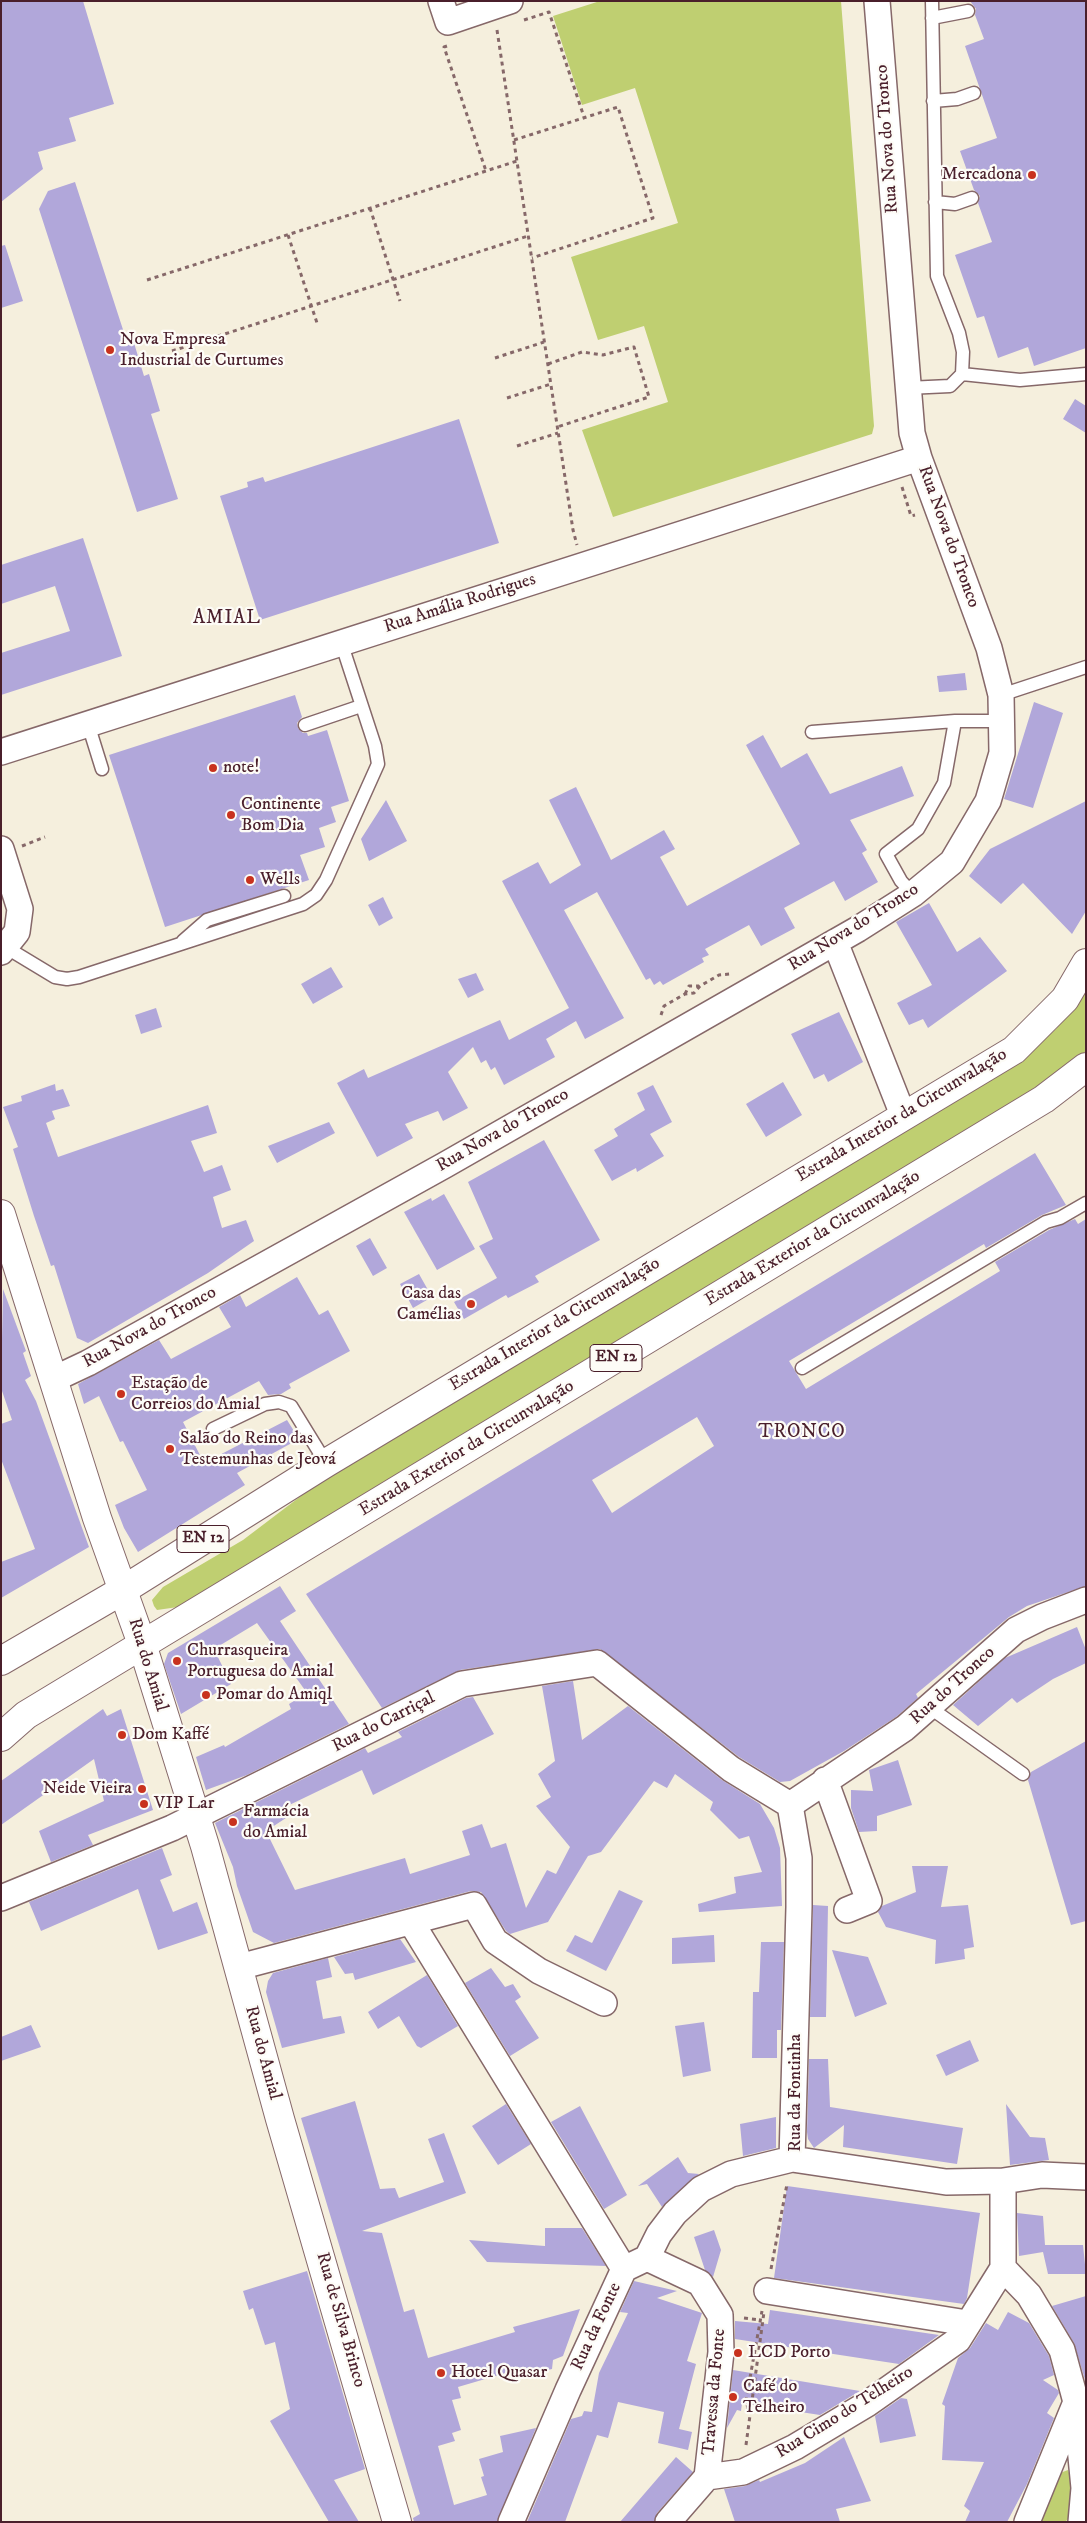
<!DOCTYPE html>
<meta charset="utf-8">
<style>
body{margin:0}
#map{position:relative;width:1087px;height:2523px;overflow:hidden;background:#f5efdd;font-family:"IM FELL DW Pica",serif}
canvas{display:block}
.frame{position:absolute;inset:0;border:2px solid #4a1f2b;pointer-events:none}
</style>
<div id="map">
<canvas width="1087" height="2523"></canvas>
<div class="frame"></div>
</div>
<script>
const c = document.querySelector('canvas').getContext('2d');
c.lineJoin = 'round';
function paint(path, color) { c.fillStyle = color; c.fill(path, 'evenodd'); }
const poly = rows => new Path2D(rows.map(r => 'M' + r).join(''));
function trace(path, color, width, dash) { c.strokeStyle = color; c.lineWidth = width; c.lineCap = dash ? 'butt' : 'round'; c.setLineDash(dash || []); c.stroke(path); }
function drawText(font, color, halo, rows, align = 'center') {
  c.font = font + ' "IM FELL DW Pica",serif'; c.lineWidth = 4.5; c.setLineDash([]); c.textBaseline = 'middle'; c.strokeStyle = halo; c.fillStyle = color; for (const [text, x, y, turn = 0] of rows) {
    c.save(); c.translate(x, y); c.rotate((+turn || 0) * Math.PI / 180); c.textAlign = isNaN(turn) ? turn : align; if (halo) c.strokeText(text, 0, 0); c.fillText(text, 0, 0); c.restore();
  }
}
paint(poly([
 [600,1,841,1,874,426,872,434,613,517,582,430,668,402,644,326,598,340,571,257,678,223,635,88,582,105,553,16],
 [1086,989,1086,1051,1053,1080,178,1607,157,1610,154,1606,152,1600,163,1587,243,1540,322,1480,958,1100,1028,1053,1056,1029],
 [1068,2470,1073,2484,1072,2515,1065,2522,1038,2522,1060,2473]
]), '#bfcf71');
paint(poly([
 [1,1,83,1,114,104,69,118,76,141,38,152,43,169,1,202],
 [970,1,1086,1,1086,348,1034,366,1028,347,998,358,984,316,977,318,955,255,992,242,978,203,980,196,974,190,960,151,997,138,965,46,984,39,975,15,976,9],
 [75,182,128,345,134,343,144,376,149,374,160,411,151,414,178,499,137,512,39,209,48,191],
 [5,245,23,301,1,308,1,246],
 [1075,399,1086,406,1086,433,1063,419],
 [459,419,499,543,260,620,220,496,248,487,247,482,263,477,265,482],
 [83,538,122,656,1,695,1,653,70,631,55,586,1,604,1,565],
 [965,673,967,690,939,692,937,676],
 [295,695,302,717,297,723,298,728,303,733,307,733,308,736,327,730,349,801,331,807,336,822,319,828,325,847,300,855,309,880,165,927,109,755],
 [1034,702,1063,713,1033,808,1004,799],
 [763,735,781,768,807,753,830,794,902,766,914,796,850,820,867,850,862,853,878,882,845,901,834,881,784,908,795,928,761,946,749,925,705,949,709,955,702,958,704,962,663,985,660,981,654,985,650,978,646,980,597,892,564,910,624,1018,585,1039,576,1021,546,1039,555,1057,504,1085,495,1067,491,1070,486,1060,481,1063,473,1047,448,1072,468,1108,443,1121,438,1111,405,1124,413,1138,377,1157,337,1083,364,1069,368,1078,500,1020,509,1040,569,1008,502,881,538,862,550,884,581,865,549,800,576,787,611,860,664,830,675,849,660,857,687,906,800,844,746,745],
 [386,800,407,841,369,861,361,839],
 [1086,801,1086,911,1072,934,1023,883,1001,904,969,876,990,849],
 [383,897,393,918,379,926,368,905],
 [929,903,957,952,980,937,1007,971,928,1028,923,1019,909,1025,897,1003,932,985,896,922],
 [331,967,343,987,313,1004,301,984],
 [476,973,484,990,468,998,458,979],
 [156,1008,162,1027,141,1034,135,1015],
 [839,1012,863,1062,828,1082,824,1074,814,1079,791,1034],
 [783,1082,802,1115,766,1137,746,1104],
 [55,1084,56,1091,63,1089,70,1106,52,1111,55,1119,46,1123,58,1157,208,1105,217,1133,191,1141,204,1172,222,1165,231,1190,213,1197,222,1228,246,1220,254,1241,208,1273,88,1343,77,1338,54,1265,51,1266,34,1216,13,1149,18,1147,3,1107,22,1101,21,1096],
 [653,1085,672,1122,650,1134,664,1156,637,1172,636,1168,612,1181,594,1150,618,1136,614,1129,645,1110,637,1093],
 [329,1122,335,1133,277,1163,268,1146],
 [544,1140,600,1240,535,1276,539,1282,508,1298,506,1295,464,1319,454,1302,497,1278,479,1246,493,1239,468,1182],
 [1035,1153,1066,1205,1042,1215,986,1248,984,1244,789,1361,806,1389,1000,1271,995,1262,1049,1230,1075,1219,1078,1224,1086,1219,1086,1586,1027,1606,1009,1617,916,1694,918,1698,896,1717,844,1751,790,1781,780,1782,739,1757,600,1649,460,1670,382,1708,306,1594],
 [697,1417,714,1446,612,1513,592,1480],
 [444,1194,475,1249,437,1270,404,1212,431,1198,432,1201],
 [370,1238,387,1268,373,1276,356,1246],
 [419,1274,432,1297,413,1308,400,1284],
 [297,1277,319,1315,328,1310,350,1351,289,1384,291,1388,281,1394,268,1395,259,1381,183,1422,204,1463,287,1420,299,1439,237,1473,245,1485,138,1552,124,1528,115,1505,147,1490,123,1441,120,1442,99,1396,84,1404,78,1384,159,1340,171,1359,231,1327,219,1307,240,1295,246,1307],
 [3,1289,26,1351,23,1353,31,1376,25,1380,36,1401,89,1547,1,1598,1,1562,35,1549,1,1459,1,1424,12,1420,1,1388],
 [280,1586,296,1611,280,1621,349,1724,247,1775,206,1790,196,1757,224,1745,225,1747,291,1709,289,1704,307,1693,257,1623,214,1649,231,1684,181,1714,164,1664,168,1653],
 [1077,1627,1086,1650,1086,1663,1053,1679,1017,1703,1012,1698,978,1726,953,1705,1005,1658],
 [573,1681,582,1740,628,1706,722,1780,760,1804,774,1828,780,1848,782,1906,699,1912,698,1904,736,1893,734,1877,762,1872,749,1836,739,1839,710,1810,713,1802,675,1774,667,1788,654,1781,601,1852,588,1856,548,1922,510,1934,506,1931,481,1892,471,1891,274,1943,253,1932,237,1886,233,1867,215,1823,365,1748,368,1753,402,1737,398,1732,466,1698,473,1697,494,1734,373,1795,362,1770,281,1809,286,1818,266,1831,295,1890,405,1858,410,1874,470,1855,462,1831,482,1824,491,1848,506,1843,526,1908,547,1870,556,1874,570,1847,536,1806,551,1797,538,1774,555,1761,542,1686],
 [103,1709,107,1716,121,1709,153,1810,88,1835,93,1845,51,1862,39,1831,104,1801,94,1759,1,1825,1,1781],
 [1086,1741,1086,1921,1071,1925,1028,1780,1031,1772],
 [898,1760,912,1805,877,1816,877,1831,859,1832,851,1808,851,1790,873,1791,869,1770],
 [162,1848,172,1875,160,1880,173,1912,197,1902,208,1933,158,1950,138,1889,41,1931,29,1902],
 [912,1866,948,1866,941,1907,968,1905,974,1947,964,1949,965,1959,935,1964,936,1940,886,1927,878,1912,882,1906,916,1892],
 [619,1890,643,1901,606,1971,566,1951,575,1935,592,1943],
 [813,1905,828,1906,826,2017,810,2017],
 [714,1935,715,1962,672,1964,672,1938],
 [400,1939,416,1962,355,1980,353,1973,345,1974,334,1957],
 [761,1942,784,1942,781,2030,777,2030,777,2058,752,2058,753,1992,759,1992],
 [832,1950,868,1957,887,2004,855,2017],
 [328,1958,332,1977,316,1981,323,2019,341,2016,345,2033,282,2048,266,1992,268,1981,273,1973],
 [491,1968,505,1987,513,1984,521,1997,515,2001,539,2038,510,2056,465,1983],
 [427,1975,458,2026,421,2048,417,2046,399,2016,378,2029,368,2012],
 [704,2022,711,2071,683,2077,675,2026],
 [31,2025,41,2047,1,2061,1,2037],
 [970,2040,979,2061,946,2076,936,2055],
 [809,2059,828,2059,830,2107,963,2128,957,2164,843,2147,844,2125,814,2148,808,2139,807,2132],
 [355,2101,380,2189,395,2188,399,2198,444,2182,428,2139,444,2133,466,2193,362,2231,382,2233,404,2312,414,2309,428,2358,515,2332,513,2327,580,2309,563,2356,553,2360,552,2369,528,2375,526,2367,458,2387,461,2398,452,2400,461,2430,452,2433,455,2441,438,2446,454,2505,487,2495,481,2477,484,2476,479,2459,503,2452,500,2436,536,2428,497,2522,414,2522,413,2518,420,2514,301,2118],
 [506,2104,531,2144,498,2165,472,2126],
 [1006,2104,1030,2137,1045,2138,1049,2160,1010,2165],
 [580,2106,627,2195,604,2209,551,2122],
 [776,2117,776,2148,743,2156,740,2124],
 [678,2157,688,2173,699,2174,662,2207,647,2184,638,2186],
 [787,2186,980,2213,967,2298,964,2304,774,2278],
 [1017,2213,1043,2216,1045,2245,1083,2245,1086,2274,1048,2274,1043,2252,1019,2256],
 [545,2228,582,2228,606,2266,487,2262,469,2240,545,2246],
 [714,2230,721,2250,713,2277,705,2270,694,2237],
 [307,2271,365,2469,334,2480,359,2522,329,2522,270,2421,290,2409,275,2342,265,2345,253,2308,249,2310,243,2291],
 [634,2281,677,2291,657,2298,702,2313,687,2361,696,2364,679,2429,692,2432,688,2450,658,2443,664,2412,618,2402,608,2438,597,2435,565,2522,527,2522,571,2419,582,2416,584,2411,592,2412,599,2373,628,2313,620,2312],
 [1086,2296,1086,2383,1074,2343,1052,2306],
 [770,2310,939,2335,899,2364,735,2339,735,2321,768,2324],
 [1008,2312,1029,2323,1049,2356,1054,2375,1043,2380,1058,2390,1059,2393,1047,2413,1054,2418,1027,2484,1007,2522,965,2522,970,2511,964,2506,984,2462,942,2460,945,2406,942,2404,958,2358,970,2348,986,2323,998,2330],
 [733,2370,860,2391,820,2415,742,2403,741,2411,737,2410,727,2428],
 [901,2398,907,2399,916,2436,880,2443,875,2416],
 [844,2437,871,2501,836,2509,840,2522,735,2522,724,2489,745,2486,759,2480,760,2482,805,2463],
 [676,2457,693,2472,657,2513,654,2522,620,2522]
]), '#b1a7da');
const lane = poly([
 [932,1,937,276,959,333,963,352,962,374,1020,380,1086,374],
 [932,18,968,11],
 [933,101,957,99,974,93],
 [935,202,955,204,972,198],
 [907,388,950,386,962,374],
 [1001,695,1086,667],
 [88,724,102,769],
 [305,725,361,706],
 [812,732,955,721,1002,721],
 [913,894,901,881,886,854,918,829,944,783,955,721],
 [183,941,207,920,284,896],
 [7,948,55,977,67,979,79,977,303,904,316,895,326,880,378,764,375,746,341,642],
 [802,1368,1046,1222,1060,1218,1086,1203],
 [213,1429,265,1404,279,1402,291,1406,326,1463],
 [929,1707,1023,1774]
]);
const street = poly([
 [441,1,448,22,510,1],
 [1,752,919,458],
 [1,849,20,909,17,932,1,952],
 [835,942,903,1115],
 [54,1379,88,1363,445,1165,858,929,913,894,952,862,988,801,1002,753,1001,695,989,648,919,458,912,433,877,1],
 [825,1780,869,1901,847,1910],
 [790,1805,905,1728,1016,1630,1042,1617,1086,1600],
 [1,1898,172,1828,462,1684,597,1663,731,1769,790,1805,799,1858,799,1907,792,2159,946,2182,1003,2181,1042,2175,1086,2177],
 [411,1922,624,2269],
 [239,1967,474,1905,495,1941,539,1971,604,2003],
 [1003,2181,1003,2268,1029,2295,1062,2350,1076,2402,1027,2522],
 [647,2258,700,2283,720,2315,721,2352,707,2477],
 [767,2291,967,2323],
 [1076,2405,1084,2488,1081,2522],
 [511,2522,568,2390,624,2269,647,2258,659,2234,675,2213,701,2189,731,2174,792,2159],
 [668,2522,707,2477,743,2472,795,2447,867,2404,958,2340,1003,2268]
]);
const secondary = poly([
 [1,1214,97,1518,142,1644,205,1846,280,2119,397,2522]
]);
const primary = poly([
 [1,1661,123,1590,326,1463,1014,1050,1065,999,1086,963],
 [1,1737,26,1715,1044,1099,1086,1067]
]);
trace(lane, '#866869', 15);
trace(street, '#866869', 28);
trace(secondary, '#866869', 30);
trace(primary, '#866869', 30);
trace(poly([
 [524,20,549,12,584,117],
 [497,30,573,530,577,545],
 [447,46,444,47,486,171],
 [514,140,618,107,653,218,532,258],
 [370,208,400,301],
 [288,235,318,326],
 [147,280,517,161],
 [172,351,528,236],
 [495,358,544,342],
 [548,364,582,352,603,355,634,347,649,397,557,427],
 [507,398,551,384],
 [517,446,558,433],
 [902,487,911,516,915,515],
 [22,846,45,837],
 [685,994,689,986,699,986],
 [661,1015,664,1006,685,994,694,993,700,986,719,975,730,974],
 [771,2269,787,2184],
 [744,2318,760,2320],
 [748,2409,746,2400,762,2311],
 [746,2445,764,2312]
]), '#866869', 3, [4, 4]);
trace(lane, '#fff', 12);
trace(street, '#fff', 25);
trace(secondary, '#fff', 28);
trace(primary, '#fff', 28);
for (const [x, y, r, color] of [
 [1032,175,5,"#c8321e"],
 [110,350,5,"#c8321e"],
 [213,768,5,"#c8321e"],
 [231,815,5,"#c8321e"],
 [250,880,5,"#c8321e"],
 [471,1304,5,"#c8321e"],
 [121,1394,5,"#c8321e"],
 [170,1449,5,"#c8321e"],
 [177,1661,5,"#c8321e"],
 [206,1695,5,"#c8321e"],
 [122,1735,5,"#c8321e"],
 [142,1789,5,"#c8321e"],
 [144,1804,5,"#c8321e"],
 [233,1822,5,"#c8321e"],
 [738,2353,5,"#c8321e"],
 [441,2373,5,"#c8321e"],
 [733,2397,5,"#c8321e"]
]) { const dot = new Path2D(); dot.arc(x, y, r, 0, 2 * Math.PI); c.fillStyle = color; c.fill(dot); trace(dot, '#fdfcf7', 2); }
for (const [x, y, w] of [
 [616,1358,52],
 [203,1539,52]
]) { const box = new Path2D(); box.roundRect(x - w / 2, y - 13.5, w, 27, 4); c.fillStyle = '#fdfcf7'; c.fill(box); trace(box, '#4a1f2b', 1); }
drawText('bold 16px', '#4a1f2b', null, [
 ["EN 12",616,1358],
 ["EN 12",203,1539]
]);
drawText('18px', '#4a1f2b', '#fdfcf7', [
 ["Rua Nova do Tronco",888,139,-94],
 ["Rua Nova do Tronco",948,537,70],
 ["Rua Amália Rodrigues",460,604,-18],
 ["Rua Nova do Tronco",854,928,-32],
 ["Estrada Interior da Circunvalação",902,1116,-31],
 ["Rua Nova do Tronco",503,1131,-30],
 ["Estrada Exterior da Circunvalação",813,1239,-31],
 ["Estrada Interior da Circunvalação",555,1325,-31],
 ["Rua Nova do Tronco",150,1328,-29],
 ["Estrada Exterior da Circunvalação",467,1449,-31],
 ["Rua do Amial",147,1665,73],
 ["Rua do Tronco",953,1686,-42],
 ["Rua do Carriçal",384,1723,-27],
 ["Rua do Amial",262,2053,75],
 ["Rua da Fontinha",796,2093,-90],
 ["Rua de Silva Brinco",340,2320,74],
 ["Rua da Fonte",597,2327,-65],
 ["Travessa da Fonte",715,2392,-85],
 ["Rua Cimo do Telheiro",845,2413,-32]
]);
drawText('18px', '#4a1f2b', '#fdfcf7', [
 ["Mercadona",1022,175,"right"],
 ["Nova Empresa",120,340],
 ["Industrial de Curtumes",120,361],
 ["note!",223,768],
 ["Continente",241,805],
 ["Bom Dia",241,826],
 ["Wells",260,880],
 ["Casa das",461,1294,"right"],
 ["Camélias",461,1315,"right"],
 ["Estação de",131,1384],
 ["Correios do Amial",131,1405],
 ["Salão do Reino das",180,1439],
 ["Testemunhas de Jeová",180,1460],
 ["Churrasqueira",187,1651],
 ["Portuguesa do Amial",187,1672],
 ["Pomar do Amiql",216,1695],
 ["Dom Kaffé",132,1735],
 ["Neide Vieira",132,1789,"right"],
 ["VIP Lar",154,1804],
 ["Farmácia",243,1812],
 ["do Amial",243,1833],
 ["LCD Porto",748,2353],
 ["Hotel Quasar",451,2373],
 ["Café do",743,2387],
 ["Telheiro",743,2408]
], 'left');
c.letterSpacing = '1px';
drawText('19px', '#4a1f2b', '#fdfcf7', [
 ["AMIAL",227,619],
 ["TRONCO",802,1433]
]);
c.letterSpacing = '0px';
</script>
